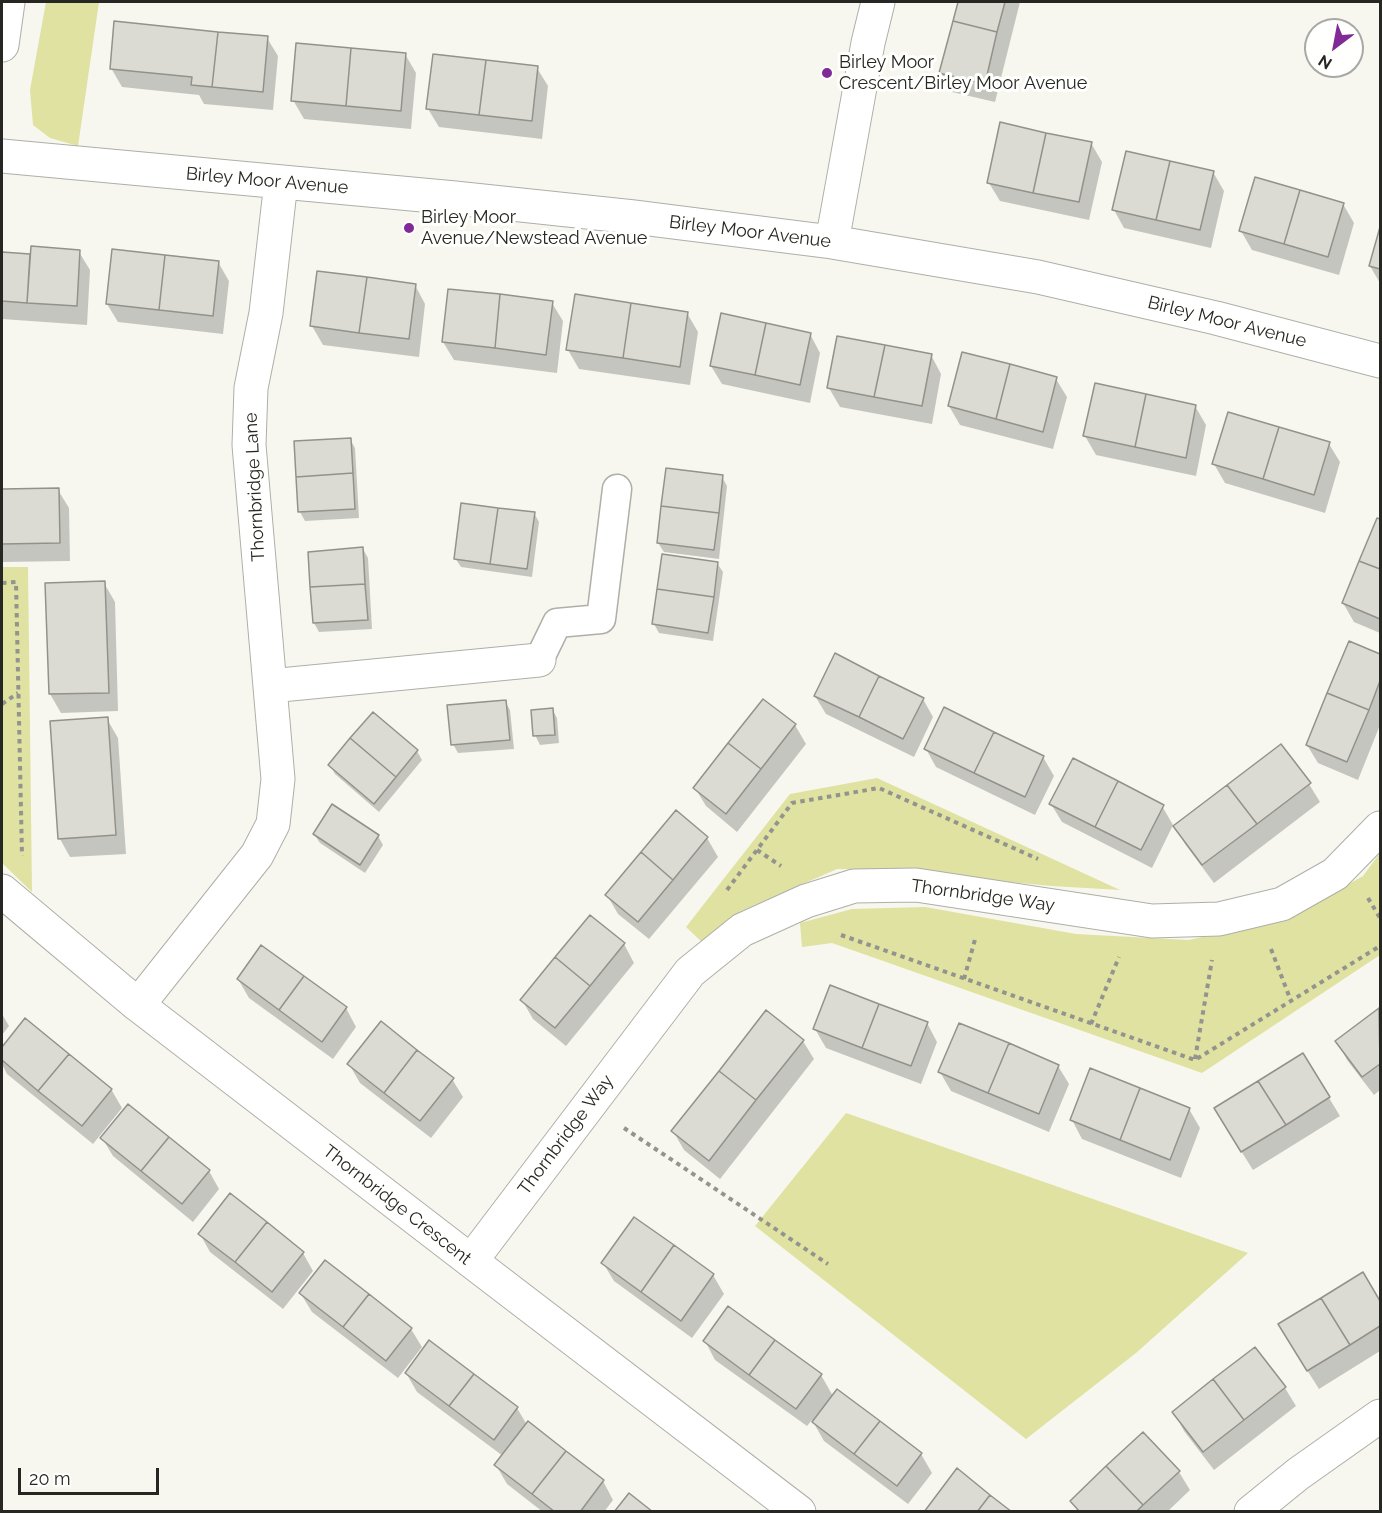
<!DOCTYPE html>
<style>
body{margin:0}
#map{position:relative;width:1382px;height:1513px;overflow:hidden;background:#f7f7ef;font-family:Raleway,sans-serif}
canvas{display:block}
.frame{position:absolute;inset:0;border:3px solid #262623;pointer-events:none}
.north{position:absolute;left:1304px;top:18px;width:60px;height:60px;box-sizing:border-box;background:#fffffe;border:2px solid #a8a8a6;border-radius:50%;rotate:212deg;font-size:16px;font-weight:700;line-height:24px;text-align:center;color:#262623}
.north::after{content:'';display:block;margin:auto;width:21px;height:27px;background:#812997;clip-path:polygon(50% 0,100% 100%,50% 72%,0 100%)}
.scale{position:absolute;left:18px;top:1468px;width:141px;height:27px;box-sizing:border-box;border:3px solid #262623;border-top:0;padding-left:8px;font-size:18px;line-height:21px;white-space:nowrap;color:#262623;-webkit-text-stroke:4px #fffffe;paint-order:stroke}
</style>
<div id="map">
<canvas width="1382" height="1513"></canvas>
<div class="frame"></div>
<div class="north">N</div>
<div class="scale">20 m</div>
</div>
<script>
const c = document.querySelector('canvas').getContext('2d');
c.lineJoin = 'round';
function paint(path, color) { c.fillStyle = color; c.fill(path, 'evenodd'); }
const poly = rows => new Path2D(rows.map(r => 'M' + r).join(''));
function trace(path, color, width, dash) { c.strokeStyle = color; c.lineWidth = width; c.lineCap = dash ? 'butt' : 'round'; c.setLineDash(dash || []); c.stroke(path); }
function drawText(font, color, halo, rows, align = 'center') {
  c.font = font + ' Raleway,sans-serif'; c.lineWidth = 6; c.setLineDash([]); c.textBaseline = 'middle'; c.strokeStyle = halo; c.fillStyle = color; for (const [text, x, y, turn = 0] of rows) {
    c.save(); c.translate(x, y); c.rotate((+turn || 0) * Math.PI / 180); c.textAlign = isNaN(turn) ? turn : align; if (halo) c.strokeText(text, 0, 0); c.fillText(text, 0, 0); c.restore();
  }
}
paint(poly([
 [46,2,99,2,78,146,50,138,33,125,30,90],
 [2,567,28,567,32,892,2,863],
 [877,778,1120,890,1052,886,881,870,837,869,741,911,705,945,686,927,790,794],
 [1380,853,1380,955,1202,1073,832,943,802,947,800,923,852,909,925,907,1076,934,1189,940,1290,917,1363,876],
 [846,1113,1248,1253,1136,1353,1026,1439,755,1226]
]), '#dfe2a1');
paint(poly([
 [959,2,1020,2,995,102,952,92,941,73],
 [267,38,278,56,273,110,204,104,199,95,122,87,111,68],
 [405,54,416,73,411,129,304,119,293,100],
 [537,68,548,86,542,139,439,127,428,109],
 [1091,143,1102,162,1089,220,1000,201,989,183],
 [1213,172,1224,191,1211,248,1124,228,1114,210],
 [1343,204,1354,223,1339,275,1252,250,1241,231],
 [1380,232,1380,283,1370,266],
 [79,252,90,270,87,325,2,319,2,254,32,256],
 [218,262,229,281,223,334,118,322,107,304],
 [415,285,425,304,419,357,323,345,312,326],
 [552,303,563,321,557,373,454,360,443,342],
 [687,313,698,332,690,385,579,369,568,350],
 [810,334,820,353,810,403,722,384,711,366],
 [931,355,941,374,932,424,840,407,829,388],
 [1056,379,1067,397,1053,449,960,425,949,406],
 [1195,406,1206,425,1196,476,1096,455,1085,436],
 [350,439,355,448,359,518,305,521,300,512,296,443],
 [1329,444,1340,462,1325,513,1225,483,1214,464],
 [722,477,727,486,719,559,664,552,658,543],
 [2,490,58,490,69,508,70,561,2,562],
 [534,513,539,522,532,577,461,567,455,558],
 [1378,520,1380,521,1380,633,1354,622,1343,603],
 [363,549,368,558,372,629,319,632,314,623],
 [717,563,723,572,713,641,659,633,654,624],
 [104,583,115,602,118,711,61,713,50,694],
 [1349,643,1380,656,1380,725,1358,780,1318,763,1307,745],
 [815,696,923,699,933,717,914,757,826,714],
 [505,701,510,710,514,749,458,753,453,744],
 [763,701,795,725,806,744,737,832,706,806,695,788],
 [552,709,557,718,559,743,540,745,535,735],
 [373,714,417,751,422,760,379,812,335,774,330,765],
 [107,719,118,738,126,854,70,857,60,839],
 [926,749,1043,757,1054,776,1035,815,936,767],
 [1309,784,1320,802,1214,883,1185,844,1175,826],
 [1051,804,1162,806,1173,825,1152,868,1062,822],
 [314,834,378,836,383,845,365,873,320,843],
 [707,838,718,857,649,939,618,914,607,895],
 [624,944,634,963,566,1046,533,1019,522,1000],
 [238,979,346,1008,356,1027,333,1059,249,998],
 [1380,1009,1380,1090,1374,1095,1347,1060,1337,1041],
 [2,1014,9,1026,2,1035],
 [26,1020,111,1089,122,1108,93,1144,7,1074,2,1064,2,1049],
 [927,1023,937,1042,921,1084,826,1048,815,1029],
 [803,1041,814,1059,720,1179,684,1150,673,1131],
 [1303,1055,1340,1116,1253,1170,1226,1127],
 [349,1064,452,1079,463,1097,431,1138,360,1083],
 [1058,1066,1069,1084,1049,1132,951,1091,940,1072],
 [1189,1109,1200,1128,1181,1178,1082,1139,1072,1120],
 [102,1138,209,1171,219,1189,193,1222,113,1156],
 [200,1234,303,1253,313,1271,283,1309,210,1252],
 [603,1263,713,1275,724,1294,692,1338,614,1281],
 [1362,1274,1380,1304,1380,1351,1319,1389,1290,1343],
 [301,1294,411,1329,422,1347,398,1378,312,1312],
 [705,1341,821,1375,833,1396,837,1391,921,1454,932,1473,908,1504,824,1441,812,1420,807,1426,715,1360],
 [1255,1349,1285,1388,1296,1406,1214,1470,1184,1431,1174,1412],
 [406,1373,517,1408,527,1425,603,1481,613,1500,604,1512,543,1512,507,1484,496,1465,503,1456,417,1392],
 [1179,1472,1190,1490,1167,1512,1078,1512,1072,1501]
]), '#0003');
const building = poly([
 [958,2,1005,2,997,32,953,21,958,2],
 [114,21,218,32,212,87,191,85,192,77,110,69,114,21],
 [953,21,997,32,985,84,939,73,953,21],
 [218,32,268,36,263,92,212,87,218,32],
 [296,43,351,48,346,106,291,101,296,43],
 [351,48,406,53,401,111,346,106,351,48],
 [433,54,486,60,479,115,426,109,433,54],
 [486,60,538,66,532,121,479,115,486,60],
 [1000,122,1046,133,1033,193,987,183,1000,122],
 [1046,133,1092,142,1079,202,1033,193,1046,133],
 [1126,151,1170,161,1156,220,1112,210,1126,151],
 [1170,161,1214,171,1200,230,1156,220,1170,161],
 [1255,177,1300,190,1284,244,1239,231,1255,177],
 [1300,190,1344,203,1328,257,1284,244,1300,190],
 [1380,227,1380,269,1369,266,1380,227],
 [31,246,80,250,77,306,27,303,31,246],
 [112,249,165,255,159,310,106,304,112,249],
 [2,252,30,254,27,303,2,301,2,252],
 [165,255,219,261,213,316,159,310,165,255],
 [317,271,367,277,359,333,310,326,317,271],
 [367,277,416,284,409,339,359,333,367,277],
 [448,289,500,294,495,348,442,342,448,289],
 [500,294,553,301,546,355,495,348,500,294],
 [575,294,631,303,623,358,566,350,575,294],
 [631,303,688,312,680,367,623,358,631,303],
 [721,313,766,323,755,375,710,366,721,313],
 [766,323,811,333,800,385,755,375,766,323],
 [837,336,885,345,874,397,827,388,837,336],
 [885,345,932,354,922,406,874,397,885,345],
 [962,352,1010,364,996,419,948,406,962,352],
 [1010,364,1057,377,1043,432,996,419,1010,364],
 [1095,383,1146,394,1135,447,1083,436,1095,383],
 [1146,394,1196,405,1186,458,1135,447,1146,394],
 [1228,412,1279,427,1263,479,1212,464,1228,412],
 [1279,427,1330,442,1314,495,1263,479,1279,427],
 [351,438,353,473,296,477,294,441,351,438],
 [666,468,723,475,719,513,661,506,666,468],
 [353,473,355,509,298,512,296,477,353,473],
 [59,488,60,543,2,544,2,489,59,488],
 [461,503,498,508,490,564,454,559,461,503],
 [661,506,719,513,714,550,657,543,661,506],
 [498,508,535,512,527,569,490,564,498,508],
 [1377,518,1380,519,1380,569,1359,561,1377,518],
 [363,547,365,584,310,587,308,552,363,547],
 [662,554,718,562,714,597,657,589,662,554],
 [1359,561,1380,569,1380,619,1342,603,1359,561],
 [105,581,109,693,49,694,45,583,105,581],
 [365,584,368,620,313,623,310,587,365,584],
 [657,589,714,597,708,633,652,624,657,589],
 [1349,641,1380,654,1380,681,1369,710,1327,693,1349,641],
 [835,653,879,676,859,717,814,696,835,653],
 [879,676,924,698,903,739,859,717,879,676],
 [1327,693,1369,710,1347,762,1306,745,1327,693],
 [763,699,796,724,761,769,728,743,763,699],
 [506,700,510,740,451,745,447,705,506,700],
 [944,707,994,732,974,773,924,749,944,707],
 [553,708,555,735,533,736,531,710,553,708],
 [373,712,418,750,396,777,350,738,373,712],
 [108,717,116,835,58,839,50,721,108,717],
 [994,732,1044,756,1025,797,974,773,994,732],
 [350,738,396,777,374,804,328,765,350,738],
 [728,743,761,769,726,814,693,788,728,743],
 [1281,744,1311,783,1257,824,1227,785,1281,744],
 [1073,758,1118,781,1095,827,1049,804,1073,758],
 [1118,781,1164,805,1141,850,1095,827,1118,781],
 [1227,785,1257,824,1202,865,1173,826,1227,785],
 [332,804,379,835,360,865,313,834,332,804],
 [676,810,708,837,673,880,641,852,676,810],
 [641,852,673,880,638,922,605,895,641,852],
 [590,915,625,943,590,986,555,957,590,915],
 [261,945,304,976,279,1010,237,979,261,945],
 [555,957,590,986,555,1028,520,1000,555,957],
 [304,976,347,1007,322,1042,279,1010,304,976],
 [830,985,879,1004,862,1048,813,1029,830,985],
 [879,1004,928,1022,911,1066,862,1048,879,1004],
 [1379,1008,1380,1064,1362,1077,1335,1041,1379,1008],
 [766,1010,804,1040,756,1100,719,1071,766,1010],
 [25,1018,69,1054,38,1091,2,1060,2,1047,25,1018],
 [381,1021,417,1050,384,1093,347,1064,381,1021],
 [959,1023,1009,1043,988,1093,938,1072,959,1023],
 [1009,1043,1059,1065,1039,1114,988,1093,1009,1043],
 [417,1050,454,1078,420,1121,384,1093,417,1050],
 [1303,1053,1330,1097,1286,1125,1258,1081,1303,1053],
 [69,1054,112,1089,82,1126,38,1091,69,1054],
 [1090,1068,1140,1088,1120,1140,1070,1120,1090,1068],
 [719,1071,756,1100,709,1161,671,1131,719,1071],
 [1258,1081,1286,1125,1241,1152,1214,1108,1258,1081],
 [1140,1088,1190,1108,1170,1160,1120,1140,1140,1088],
 [128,1104,169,1137,141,1171,100,1138,128,1104],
 [169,1137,210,1170,182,1204,141,1171,169,1137],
 [230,1193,267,1222,235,1262,198,1234,230,1193],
 [634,1217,674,1245,641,1292,601,1263,634,1217],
 [267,1222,304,1252,272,1292,235,1262,267,1222],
 [674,1245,714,1274,681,1321,641,1292,674,1245],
 [325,1260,369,1294,343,1327,299,1293,325,1260],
 [1363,1272,1380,1301,1380,1326,1350,1345,1321,1298,1363,1272],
 [369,1294,412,1328,386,1361,343,1327,369,1294],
 [1321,1298,1350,1345,1307,1371,1278,1324,1321,1298],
 [728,1306,775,1340,749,1375,703,1341,728,1306],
 [429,1340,474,1374,449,1406,405,1373,429,1340],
 [775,1340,822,1374,796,1409,749,1375,775,1340],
 [1255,1347,1286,1387,1244,1420,1213,1379,1255,1347],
 [474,1374,518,1407,494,1440,449,1406,474,1374],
 [1213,1379,1244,1420,1203,1452,1172,1412,1213,1379],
 [837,1389,880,1421,854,1454,812,1422,837,1389],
 [528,1421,566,1451,532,1494,494,1465,528,1421],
 [880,1421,922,1453,897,1486,854,1454,880,1421],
 [1143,1432,1180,1471,1143,1505,1106,1466,1143,1432],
 [566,1451,604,1480,580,1512,555,1512,532,1494,566,1451],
 [1106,1466,1143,1505,1136,1512,1080,1512,1070,1501,1106,1466],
 [957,1468,990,1495,977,1512,924,1512,957,1468],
 [629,1493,653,1512,614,1512,629,1493],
 [990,1495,1012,1512,977,1512,990,1495]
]);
paint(building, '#dbdbd4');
trace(building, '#92928b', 1.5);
const service = poly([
 [539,660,557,623,601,619,617,489]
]);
const minor = poly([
 [2,45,8,2],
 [2,156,455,198,634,217,832,242,1038,277,1216,318,1380,361],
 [832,242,868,43,878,2],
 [270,686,539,660],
 [2,891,138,1005,471,1261,799,1512],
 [138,1005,257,855,273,824,278,779,249,445,251,388,266,313,281,182],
 [471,1261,690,972,742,930,806,901,854,886,916,885,1152,921,1219,919,1282,904,1335,874,1380,828],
 [1251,1512,1298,1474,1380,1416]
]);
trace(service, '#aeafa8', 31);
trace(minor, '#aeafa8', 35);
trace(poly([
 [2,583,16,582,22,856],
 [2,704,18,693],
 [757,850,781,866],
 [727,890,792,803,879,788,1038,859],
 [1368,898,1380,918],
 [841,935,1195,1060,1380,946],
 [1271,949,1291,1001],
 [964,979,976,936],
 [1091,1024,1119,957],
 [1195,1059,1212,960],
 [624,1128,828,1264]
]), '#94948e', 4, [4.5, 4.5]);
trace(service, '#fff', 28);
trace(minor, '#fff', 33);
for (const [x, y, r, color] of [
 [827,73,6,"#812997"],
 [409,228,6,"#812997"]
]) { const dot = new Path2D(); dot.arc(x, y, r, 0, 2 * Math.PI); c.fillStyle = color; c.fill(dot); trace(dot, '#fffffe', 2); }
drawText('18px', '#262623', '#fffffe', [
 ["Birley Moor",839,63],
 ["Crescent/Birley Moor Avenue",839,84],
 ["Birley Moor",421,218],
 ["Avenue/Newstead Avenue",421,239]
], 'left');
drawText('18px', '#262623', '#fffffe', [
 ["Birley Moor Avenue",267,181,5],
 ["Birley Moor Avenue",750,232,7],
 ["Birley Moor Avenue",1227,322,14],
 ["Thornbridge Lane",255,487,-93],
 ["Thornbridge Way",983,896,8],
 ["Thornbridge Way",566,1135,-53],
 ["Thornbridge Crescent",397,1205,38]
]);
</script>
